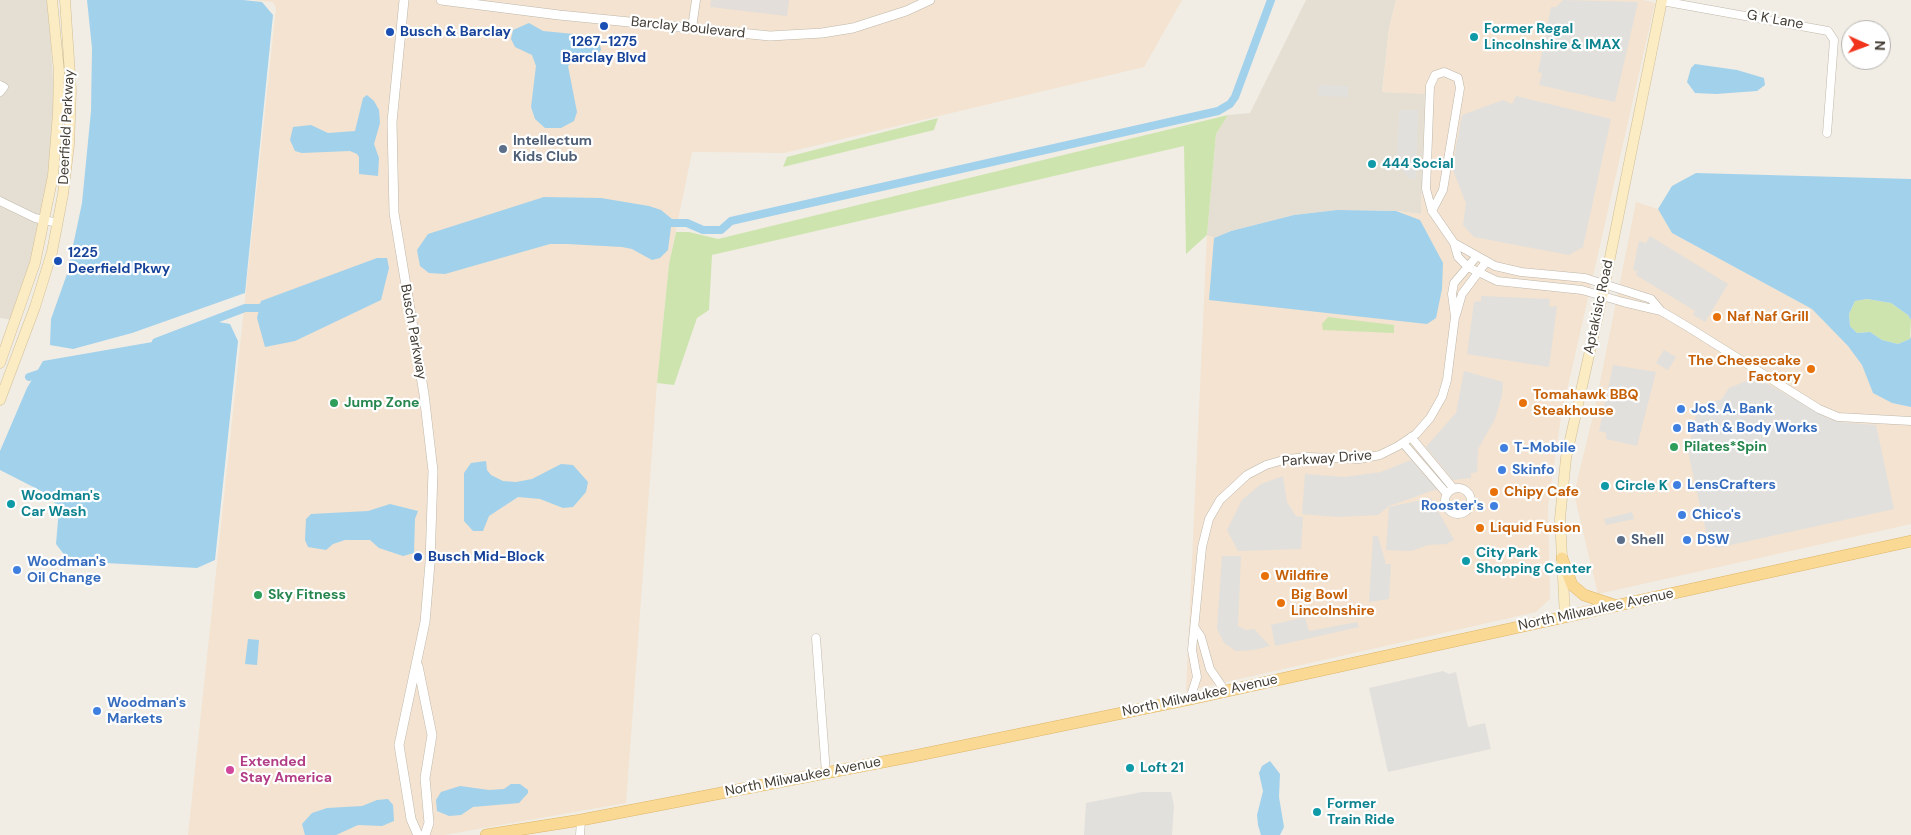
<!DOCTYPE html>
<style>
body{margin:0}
#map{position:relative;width:1911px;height:835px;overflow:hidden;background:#f1ede4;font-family:"DM Sans",sans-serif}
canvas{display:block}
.north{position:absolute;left:1841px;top:20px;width:50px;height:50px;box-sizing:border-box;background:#fff;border:1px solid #b4b1ae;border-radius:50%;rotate:92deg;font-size:14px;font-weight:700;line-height:20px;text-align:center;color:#433d34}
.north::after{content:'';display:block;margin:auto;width:18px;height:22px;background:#f1341c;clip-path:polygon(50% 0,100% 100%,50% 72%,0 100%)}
</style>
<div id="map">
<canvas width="1911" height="835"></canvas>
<div class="north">N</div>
</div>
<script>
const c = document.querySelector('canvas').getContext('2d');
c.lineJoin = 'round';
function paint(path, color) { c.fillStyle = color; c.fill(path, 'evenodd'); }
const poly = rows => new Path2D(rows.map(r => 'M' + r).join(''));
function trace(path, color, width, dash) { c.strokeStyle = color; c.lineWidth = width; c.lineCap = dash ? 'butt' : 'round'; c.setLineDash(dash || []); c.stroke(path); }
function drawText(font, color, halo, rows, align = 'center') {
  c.font = font + ' "DM Sans",sans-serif'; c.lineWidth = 4.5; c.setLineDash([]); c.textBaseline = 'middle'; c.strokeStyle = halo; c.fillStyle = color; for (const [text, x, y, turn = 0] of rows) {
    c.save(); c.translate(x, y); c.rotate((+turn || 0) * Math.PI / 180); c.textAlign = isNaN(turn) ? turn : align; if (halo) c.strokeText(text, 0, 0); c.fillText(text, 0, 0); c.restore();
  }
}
paint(poly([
 [0,0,48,0,54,96,50,173,37,240,13,320,0,318],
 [1306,0,1396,0,1389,29,1382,92,1425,93,1421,214,1396,211,1337,210,1294,215,1231,231,1214,238,1207,235,1216,134,1228,115,1250,113]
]), '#e5dfd3');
paint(poly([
 [252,0,1182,0,1144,67,784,153,692,152,669,264,657,383,626,803,444,835,188,835,276,8,273,2],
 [1396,0,1643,0,1655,3,1561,417,1548,506,1550,599,1536,612,1186,691,1207,235,1214,238,1231,231,1294,215,1337,210,1396,211,1421,214,1425,94,1382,92,1389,29],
 [1636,202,1658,209,1672,233,1812,309,1848,346,1862,365,1873,393,1892,403,1911,407,1911,524,1598,594,1574,494,1595,407]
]), '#f3e3d0');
paint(poly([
 [711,0,789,0,787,16,710,7]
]), '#e3ded9');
paint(poly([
 [1228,115,1216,134,1207,235,1186,254,1184,146,712,255,709,310,697,318,674,385,657,383,669,264,676,232,689,232,718,239],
 [938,118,934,130,783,167,787,157],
 [1867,299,1891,303,1908,315,1911,320,1910,339,1898,344,1882,340,1870,332,1857,333,1850,326,1849,314,1855,301],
 [1328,317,1394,325,1394,333,1323,330,1322,324]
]), '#cee4ae');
paint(poly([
 [1563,0,1638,2,1615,102,1539,85,1542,73,1538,72,1551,7,1556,7],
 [1319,85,1348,86,1348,97,1318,96],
 [1516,96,1611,119,1583,247,1569,255,1474,237,1463,225,1466,203,1452,168,1462,115,1503,100,1512,104],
 [1399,110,1418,110,1416,179,1410,179,1397,164],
 [1650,236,1728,284,1705,322,1693,315,1695,311,1636,275,1637,271,1633,270,1639,241,1646,243],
 [1481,296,1550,299,1549,307,1557,306,1549,367,1467,354,1474,302,1481,301],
 [1664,350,1676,357,1668,370,1656,363],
 [1613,365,1656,372,1637,446,1606,439,1606,433,1599,431],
 [1464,371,1503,382,1502,395,1495,419,1478,449,1477,472,1471,473,1471,478,1453,480,1426,447,1456,413],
 [1756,377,1827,418,1839,422,1876,425,1894,509,1717,548,1709,545,1688,452,1698,406,1722,399,1729,388],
 [1411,460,1437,489,1389,506,1378,515,1338,517,1302,514,1305,474,1344,477,1381,472],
 [1283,476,1287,502,1296,516,1303,517,1301,549,1238,551,1227,530,1242,500,1261,484],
 [1431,498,1454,540,1446,544,1428,545,1411,551,1386,550,1389,507],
 [1632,512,1634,519,1606,525,1604,519],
 [1373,536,1378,536,1386,564,1391,564,1389,599,1369,602],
 [1222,556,1241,556,1238,626,1246,630,1254,629,1270,646,1254,650,1236,651,1224,643,1217,629],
 [1305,617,1309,631,1357,622,1359,627,1275,646,1271,625],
 [1443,671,1449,674,1456,672,1468,727,1485,723,1491,749,1388,772,1369,688],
 [1142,792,1171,792,1174,806,1172,835,1084,835,1086,803]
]), '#e2e0dd');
paint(poly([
 [87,0,243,0,262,2,273,15,245,293,132,333,73,349,50,345,51,319,67,274,82,203,91,111,92,48],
 [529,23,543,31,594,36,599,40,601,50,598,54,593,58,575,58,568,66,577,112,574,121,561,128,545,128,535,119,531,107,536,66,532,55,515,47,511,39,513,30],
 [1695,64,1737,70,1764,78,1765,85,1757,91,1716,94,1695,93,1687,82,1691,68],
 [367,95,374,101,379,110,380,123,374,144,379,158,378,176,359,174,359,157,357,154,350,151,302,153,295,151,290,140,293,127,311,125,328,133,355,131,363,98],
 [1696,173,1911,179,1911,320,1908,315,1891,303,1867,299,1855,301,1849,314,1850,326,1857,333,1870,332,1882,340,1898,344,1910,339,1911,336,1911,407,1892,403,1873,393,1862,365,1848,346,1812,309,1672,233,1658,209,1672,186],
 [544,197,601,198,649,206,661,210,678,224,671,227,668,250,660,258,652,260,632,249,622,247,567,244,550,244,445,274,429,273,420,266,417,250,428,234],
 [1337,210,1396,211,1420,220,1443,263,1442,289,1436,318,1427,324,1209,300,1214,238,1231,231,1294,215],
 [377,258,387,258,389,268,381,300,295,341,265,347,257,318,261,301],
 [213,321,230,324,238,341,215,560,197,568,69,561,56,544,59,509,49,495,0,470,0,451,27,388,43,361,164,340],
 [486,461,487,470,491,475,503,481,516,482,532,479,561,464,573,465,588,482,586,492,573,507,563,508,540,499,518,497,489,516,483,531,473,531,464,521,464,473,471,463],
 [390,504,418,511,415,519,414,553,403,556,379,548,370,540,345,540,333,544,326,550,308,547,305,540,306,519,311,514,368,511],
 [248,639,259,640,257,665,245,664],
 [1270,761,1280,774,1279,797,1284,827,1280,835,1261,835,1258,825,1257,815,1263,791,1259,773,1262,766],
 [511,784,520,784,528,790,528,793,519,803,473,807,461,815,449,816,437,811,436,800,441,792,460,786,489,790,504,789],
 [388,799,393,805,394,821,382,826,358,825,336,835,305,835,302,824,312,813,327,808,362,806,377,800]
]), '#a2d1ec');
trace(poly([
 [669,223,687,223,703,230,721,230,731,221,1218,111,1230,104,1235,97,1271,0],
 [156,342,245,308,259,308,268,305],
 [29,377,44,372]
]), '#a2d1ec', 8);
const minor = poly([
 [1662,1,1828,31,1834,40,1827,133],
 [692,28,696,0],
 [0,85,4,87,0,92],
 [0,201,35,218,58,223],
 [1432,211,1443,190,1460,88,1458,78,1444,72,1435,75,1430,86,1426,189,1432,211,1454,243,1458,257,1468,267,1497,281,1582,290,1623,302,1661,311],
 [1454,243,1495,266,1521,272,1585,278,1651,299,1661,311,1688,327,1819,409,1838,417,1911,421],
 [1456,315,1462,294,1486,262],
 [1411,437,1454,489],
 [1403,443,1447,494],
 '1445 501a13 13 0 1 1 26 0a13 13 0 1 1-26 0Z',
 [1195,628,1201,637,1210,669,1225,691],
 [816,638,826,773],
 [1190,699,1197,677,1192,650,1202,547,1209,519,1220,500,1247,475,1266,465,1287,459,1308,457,1359,459,1380,455,1398,446,1416,434,1430,418,1442,397,1447,380,1455,317,1452,294,1454,283,1477,256],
 [580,835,581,820]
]);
const tertiary = poly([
 [404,0,392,122,394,213,424,394,433,471,430,563,425,622,399,745,411,819,418,835],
 [441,0,559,15,770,36,822,33,853,28,906,11,930,0],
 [418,666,432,735,425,778,429,823,425,835]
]);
const secondary = poly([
 [0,363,35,263,53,176,58,113,59,71,52,0],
 [0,400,35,307,52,252,63,194,69,145,71,90,65,0],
 [1565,617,1560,518,1566,458,1602,297,1662,0]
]);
const primary = poly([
 [1562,558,1572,585,1584,595,1614,605],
 [486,835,581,820,914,756,1190,699,1911,541]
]);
trace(minor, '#bfb7aa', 9);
trace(tertiary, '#bfb7aa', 10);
trace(secondary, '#d0be96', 11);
trace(primary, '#deb566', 12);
trace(minor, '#fff', 8);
trace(tertiary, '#fff', 9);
trace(secondary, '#fcecc4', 10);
trace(primary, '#fad995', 11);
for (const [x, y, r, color] of [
 [604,26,5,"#1a4fb4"],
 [390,32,5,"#1a4fb4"],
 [1474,37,5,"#0f9aa8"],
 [503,149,5,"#5c6f8a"],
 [1372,164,5,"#0f9aa8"],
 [58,261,5,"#1a4fb4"],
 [1717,317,5,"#e8710a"],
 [1811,369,5,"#e8710a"],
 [334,403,5,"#2e9e5b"],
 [1523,403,5,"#e8710a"],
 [1681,409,5,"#3f7fe0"],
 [1677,428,5,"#3f7fe0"],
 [1674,447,5,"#2e9e5b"],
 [1504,448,5,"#3f7fe0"],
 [1502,470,5,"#3f7fe0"],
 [1677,485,5,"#3f7fe0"],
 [1605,486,5,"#0f9aa8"],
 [1494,492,5,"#e8710a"],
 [11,504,5,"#0f9aa8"],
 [1494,506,5,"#3f7fe0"],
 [1682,515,5,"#3f7fe0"],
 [1480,528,5,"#e8710a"],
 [1621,540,5,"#5c6f8a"],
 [1687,540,5,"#3f7fe0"],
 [418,557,5,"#1a4fb4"],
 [1466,561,5,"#0f9aa8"],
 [17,570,5,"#3f7fe0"],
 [1265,576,5,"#e8710a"],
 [258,595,5,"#2e9e5b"],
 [1281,603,5,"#e8710a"],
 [97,711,5,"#3f7fe0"],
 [1130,768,5,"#0f9aa8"],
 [230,770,5,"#d1479c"],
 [1317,812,5,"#0f9aa8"]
]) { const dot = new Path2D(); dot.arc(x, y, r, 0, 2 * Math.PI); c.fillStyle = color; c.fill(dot); trace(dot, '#fff', 2); }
drawText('14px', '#433d34', '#fff', [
 ["G K Lane",1775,20,10],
 ["Barclay Boulevard",688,28,6],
 ["Deerfield Parkway",67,127,-87],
 ["Aptakisic Road",1599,307,-78],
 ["Busch Parkway",413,332,80],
 ["Parkway Drive",1327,459,-4],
 ["North Milwaukee Avenue",1596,610,-12],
 ["North Milwaukee Avenue",1200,696,-12],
 ["North Milwaukee Avenue",803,777,-11]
]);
drawText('bold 14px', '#0d838f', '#fff', [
 ["Former Regal",1484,29],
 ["Lincolnshire & IMAX",1484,45],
 ["444 Social",1382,164],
 ["Circle K",1615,486],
 ["Woodman's",21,496],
 ["Car Wash",21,512],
 ["City Park",1476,553],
 ["Shopping Center",1476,569],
 ["Loft 21",1140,768],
 ["Former",1327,804],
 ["Train Ride",1327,820]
], 'left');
drawText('bold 14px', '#164399', '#fff', [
 ["Busch & Barclay",400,32],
 ["1267-1275",604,42,"center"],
 ["Barclay Blvd",604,58,"center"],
 ["1225",68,253],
 ["Deerfield Pkwy",68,269],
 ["Busch Mid-Block",428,557]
], 'left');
drawText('bold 14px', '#4e5e75', '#fff', [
 ["Intellectum",513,141],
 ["Kids Club",513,157],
 ["Shell",1631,540]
], 'left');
drawText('bold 14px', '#c56008', '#fff', [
 ["Naf Naf Grill",1727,317],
 ["The Cheesecake",1801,361,"right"],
 ["Factory",1801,377,"right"],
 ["Tomahawk BBQ",1533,395],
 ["Steakhouse",1533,411],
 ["Chipy Cafe",1504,492],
 ["Liquid Fusion",1490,528],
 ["Wildfire",1275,576],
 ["Big Bowl",1291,595],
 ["Lincolnshire",1291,611]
], 'left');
drawText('bold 14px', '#27864d', '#fff', [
 ["Jump Zone",344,403],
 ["Pilates*Spin",1684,447],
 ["Sky Fitness",268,595]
], 'left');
drawText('bold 14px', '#366cbe', '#fff', [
 ["JoS. A. Bank",1691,409],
 ["Bath & Body Works",1687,428],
 ["T-Mobile",1514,448],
 ["Skinfo",1512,470],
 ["LensCrafters",1687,485],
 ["Rooster's",1484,506,"right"],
 ["Chico's",1692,515],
 ["DSW",1697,540],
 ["Woodman's",27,562],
 ["Oil Change",27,578],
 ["Woodman's",107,703],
 ["Markets",107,719]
], 'left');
drawText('bold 14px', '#b23c85', '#fff', [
 ["Extended",240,762],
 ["Stay America",240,778]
], 'left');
</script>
